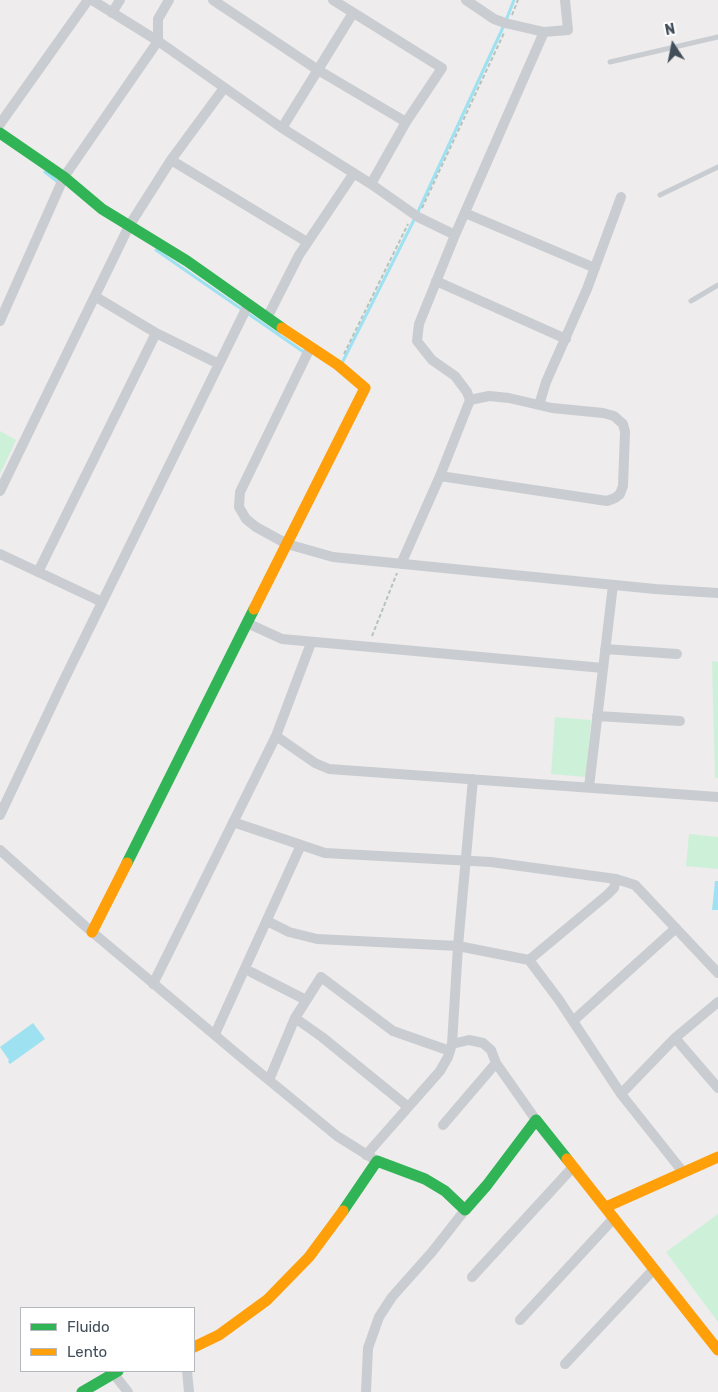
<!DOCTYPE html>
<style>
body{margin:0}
#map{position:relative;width:718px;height:1392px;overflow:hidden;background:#eeecec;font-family:Rubik,sans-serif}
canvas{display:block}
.legend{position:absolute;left:20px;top:1307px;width:175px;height:65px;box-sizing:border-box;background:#fff;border:1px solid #b3b9bd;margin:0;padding:6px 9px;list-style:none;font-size:15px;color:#424f5a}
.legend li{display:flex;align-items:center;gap:10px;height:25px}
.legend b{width:25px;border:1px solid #b3b9bd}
.north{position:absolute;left:648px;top:20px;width:50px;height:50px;-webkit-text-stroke:4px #fff;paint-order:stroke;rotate:349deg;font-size:14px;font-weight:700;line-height:20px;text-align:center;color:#424f5a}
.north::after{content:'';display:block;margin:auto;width:18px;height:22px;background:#424f5a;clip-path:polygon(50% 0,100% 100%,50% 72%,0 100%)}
</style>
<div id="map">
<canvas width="718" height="1392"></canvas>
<ul class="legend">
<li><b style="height:6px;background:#30b455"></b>Fluido</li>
<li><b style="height:6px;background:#ff9f0a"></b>Lento</li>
</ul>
<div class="north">N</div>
</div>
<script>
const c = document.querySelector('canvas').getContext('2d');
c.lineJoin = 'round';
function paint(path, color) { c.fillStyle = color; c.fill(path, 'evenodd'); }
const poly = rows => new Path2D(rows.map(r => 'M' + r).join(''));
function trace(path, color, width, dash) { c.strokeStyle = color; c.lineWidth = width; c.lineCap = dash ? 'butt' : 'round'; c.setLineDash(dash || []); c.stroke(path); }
paint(poly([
 [0,431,16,440,0,474],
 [712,661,718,662,718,778,715,778],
 [555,717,591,720,586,777,551,774],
 [689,834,718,837,718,869,686,866],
 [718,1214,718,1322,666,1252]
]), '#cdf0d9');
paint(poly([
 [715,881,718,881,718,910,712,910],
 [33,1023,45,1039,10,1064,8,1062,9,1060,0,1047]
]), '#9ee2f2');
trace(poly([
 [45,172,58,182],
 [156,250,305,353],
 [342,363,416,216,505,23,514,0]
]), '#9ee2f2', 3);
trace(poly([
 [512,15,518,0],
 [422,208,504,33],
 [344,354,408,224],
 [372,636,397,573]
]), '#b5c3bf', 2, [4, 2.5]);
trace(poly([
 [610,62,718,37],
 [660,195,718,167],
 [691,301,718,285]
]), '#c9cdd1', 5);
trace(poly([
 [92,0,158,41,282,128,371,184,418,217,455,235],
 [213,0,318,70,406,122],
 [333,0,442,68,406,122,371,184],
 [466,0,494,19,505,23,544,32,568,30,565,0],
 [112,13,120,0],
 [0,124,88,0],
 [282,128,353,13],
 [171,160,307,242],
 [465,213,595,268],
 [436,281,566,339],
 [96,297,156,333,219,364],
 [267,318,299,255,354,173],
 [0,321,64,177,158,41,158,19,169,0],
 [310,348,240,492,239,507,246,519,256,527,287,544,333,557,655,589,718,593],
 [539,405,546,382,587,289,621,197],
 [440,476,607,501,615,498,620,494,623,486,625,432,623,424,614,416,603,413,552,408,509,398,489,396,470,400],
 [0,491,129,226,171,160,224,88],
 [0,554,102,602],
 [401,564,440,476,470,400,467,392,455,376,432,360,417,341,419,324,455,235,544,32],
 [38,572,156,333],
 [247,623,282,639,603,668],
 [605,649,677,654],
 [597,716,680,721],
 [276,736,315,763,329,769,718,797],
 [589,787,613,585],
 [0,815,62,684,248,305],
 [233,822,325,853,491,862,616,879,635,885,718,973],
 [0,850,85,926,242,1058,337,1136,377,1161],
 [271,923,289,932,317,939,458,946,529,960,559,1000,621,1094,683,1172],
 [529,960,607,895,614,888,616,879],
 [251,972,306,1000],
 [153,984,276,736,311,643],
 [295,1018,322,1037,407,1106],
 [573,1021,676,928],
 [215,1034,301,845],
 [675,1038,718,1088],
 [452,1044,469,1040,483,1043,491,1050,496,1063,536,1120],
 [269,1080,295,1018,321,977,393,1031,450,1051],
 [621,1094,675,1038,718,1002],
 [443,1125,496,1063],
 [366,1155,440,1071,448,1057,452,1044,458,946,473,779],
 [472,1277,573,1167],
 [520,1320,614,1218],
 [565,1364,654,1269],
 [187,1371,189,1392],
 [113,1373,128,1392],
 [366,1392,368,1348,379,1317,392,1297,432,1252,465,1210]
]), '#c9cdd1', 10);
trace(poly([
 [0,133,64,177,102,209,187,261,282,328],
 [127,863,254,609],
 [343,1211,377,1161,425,1179,445,1191,465,1210,487,1185,536,1120,567,1159],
 [82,1392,118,1371]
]), '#30b455', 11);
trace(poly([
 [254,609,365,388,338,365,282,328],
 [92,932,127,863],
 [567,1159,718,1350],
 [606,1207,718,1157],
 [194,1347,219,1335,267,1300,309,1257,343,1211]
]), '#ff9f0a', 11);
</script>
